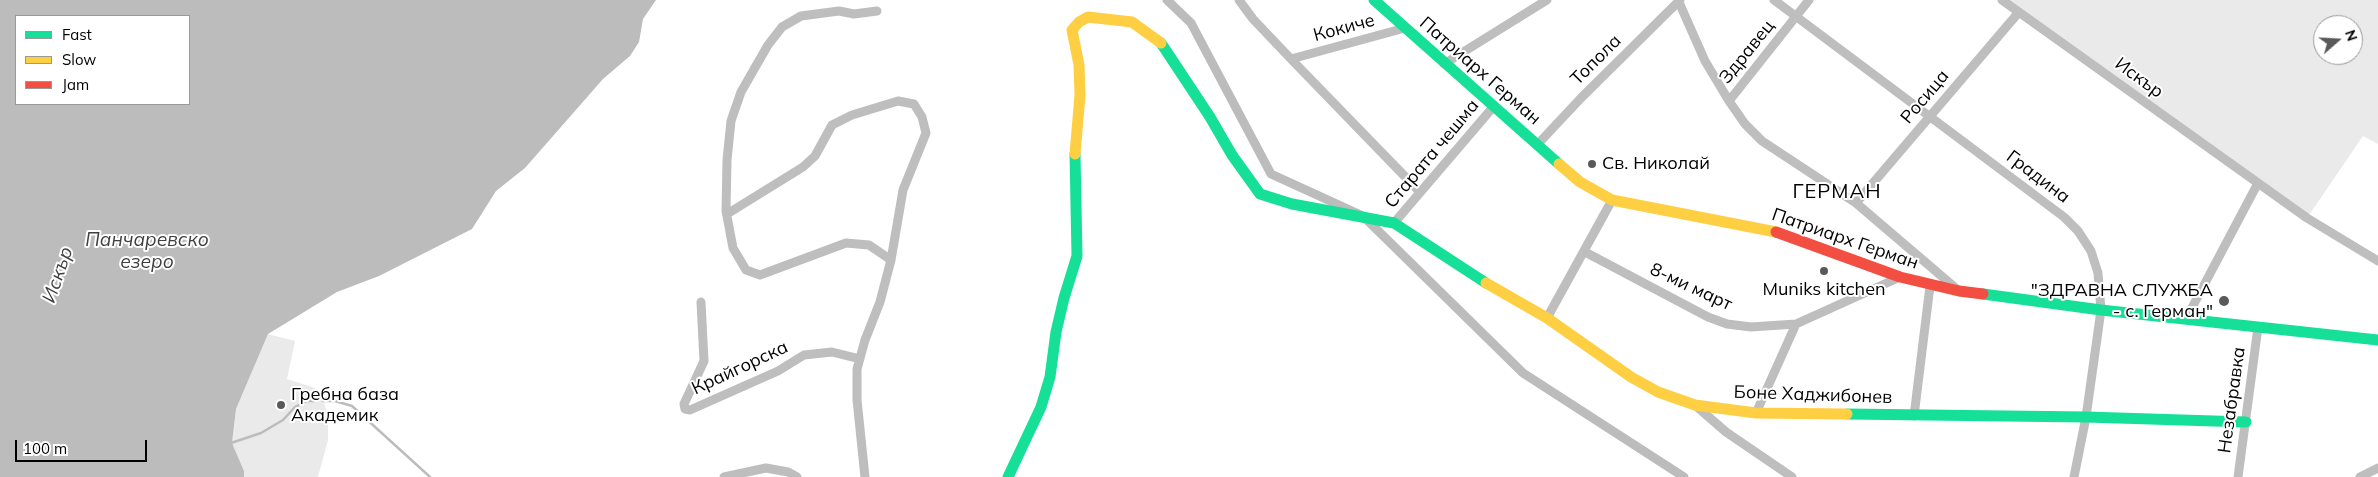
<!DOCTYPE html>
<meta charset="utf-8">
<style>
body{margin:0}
#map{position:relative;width:2378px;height:477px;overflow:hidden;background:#fff;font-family:Mulish,sans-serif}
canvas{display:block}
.legend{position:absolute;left:15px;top:15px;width:175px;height:90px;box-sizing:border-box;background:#fff;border:1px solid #999;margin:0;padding:6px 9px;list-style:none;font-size:15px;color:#000}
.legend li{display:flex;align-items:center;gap:10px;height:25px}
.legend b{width:25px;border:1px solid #999}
.north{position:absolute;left:2313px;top:15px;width:50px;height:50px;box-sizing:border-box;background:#fff;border:1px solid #999;border-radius:50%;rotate:71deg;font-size:14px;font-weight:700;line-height:20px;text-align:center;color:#000}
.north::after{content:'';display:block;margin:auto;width:18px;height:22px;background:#595959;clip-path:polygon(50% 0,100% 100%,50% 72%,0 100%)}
.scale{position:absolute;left:15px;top:440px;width:132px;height:22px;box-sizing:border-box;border:2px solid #000;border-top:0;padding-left:6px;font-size:15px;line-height:18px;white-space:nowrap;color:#000;-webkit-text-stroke:4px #fff;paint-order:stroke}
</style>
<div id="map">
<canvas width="2378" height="477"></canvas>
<ul class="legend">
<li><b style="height:6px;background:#16e098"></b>Fast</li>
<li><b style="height:6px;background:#ffcf43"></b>Slow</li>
<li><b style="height:6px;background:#f24e42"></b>Jam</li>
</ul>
<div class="north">N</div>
<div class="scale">100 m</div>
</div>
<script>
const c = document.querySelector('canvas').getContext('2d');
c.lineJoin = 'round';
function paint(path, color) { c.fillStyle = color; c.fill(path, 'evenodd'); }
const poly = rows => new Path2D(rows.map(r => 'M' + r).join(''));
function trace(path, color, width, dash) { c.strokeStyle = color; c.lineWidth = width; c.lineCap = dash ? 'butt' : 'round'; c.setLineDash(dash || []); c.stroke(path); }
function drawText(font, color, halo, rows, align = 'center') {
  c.font = font + ' Mulish,sans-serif'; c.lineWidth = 4; c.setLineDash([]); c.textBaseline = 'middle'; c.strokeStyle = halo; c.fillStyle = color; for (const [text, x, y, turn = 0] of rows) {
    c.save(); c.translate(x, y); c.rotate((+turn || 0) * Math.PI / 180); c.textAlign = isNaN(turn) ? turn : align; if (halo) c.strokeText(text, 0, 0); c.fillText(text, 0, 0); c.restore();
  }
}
paint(poly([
 [2002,0,2378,0,2378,144,2363,136,2307,218],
 [2323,25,2353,25,2353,55,2323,55],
 [268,334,295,341,287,379,315,388,323,400,328,416,328,440,318,477,244,477,244,471,232,443,236,409]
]), '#eaeaea');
paint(poly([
 [0,0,656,0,643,19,639,42,630,56,603,79,525,168,496,191,472,229,379,276,337,292,268,334,236,409,232,443,244,471,244,477,0,477],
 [16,16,189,16,189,104,16,104]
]), '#bcbcbc');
trace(poly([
 [323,401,335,401,352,406,430,477],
 [231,443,261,433,283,420,295,407,307,401,314,401]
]), '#bcbcbc', 2.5);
trace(poly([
 [1167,0,1191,23,1271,174,1363,216,1523,373,1684,477]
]), '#bcbcbc', 9);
trace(poly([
 [1239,0,1253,19,1291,59,1420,192],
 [1678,0,1705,61,1729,101,1745,124,1762,141,1856,203,1959,291],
 [1774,0,2064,217,2078,231,2091,251,2098,273,2101,310,2086,417,2074,477],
 [2002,0,2258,183,2186,319],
 [877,11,854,14,839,11,801,16,782,27,768,45,741,92,731,121,727,160,726,211,733,248,746,270,760,275,846,243,869,245,891,260],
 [1291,59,1405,28],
 [1444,64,1547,0],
 [1729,101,1809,0],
 [1537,145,1581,98,1680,0],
 [2258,183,2307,218,2378,261],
 [1856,203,2019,12],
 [727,214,803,167,815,156,832,125,852,115,898,101,914,104,922,117,926,133,903,190,891,260,880,302,865,340,857,369,857,400,865,477],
 [1394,223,1494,106],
 [1585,252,1708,317,1727,324,1751,327,1796,324,1900,277],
 [701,302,704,361,684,404,685,409,690,410,778,371,804,355,832,352,860,359],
 [1547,318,1612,200],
 [1695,405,1726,432,1792,477],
 [1756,413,1796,324],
 [1914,416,1930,286],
 [724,477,766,468,788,472,797,477],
 [2238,477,2258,327],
 [2360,477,2378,468]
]), '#bebebe', 9);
trace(poly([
 [1374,0,1559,164],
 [1161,43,1210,117,1232,155,1260,194,1292,204,1394,223,1486,283],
 [1983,294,2101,310,2378,340],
 [1847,414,2086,417,2246,422],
 [1008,477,1041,407,1050,377,1056,332,1064,298,1077,256,1075,154]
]), '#16e098', 11);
trace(poly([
 [1075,154,1080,95,1079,65,1072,30,1079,22,1088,17,1132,22,1161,43],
 [1559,164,1580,182,1612,200,1776,232],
 [1486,283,1547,318,1631,377,1658,392,1695,405,1756,413,1847,414]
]), '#ffcf43', 11);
trace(poly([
 [1776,232,1900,277,1959,291,1983,294]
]), '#f24e42', 11);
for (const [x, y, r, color] of [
 [1592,164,5,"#595959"],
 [1824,271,5,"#595959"],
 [2224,301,6,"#595959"],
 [281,405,5,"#595959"]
]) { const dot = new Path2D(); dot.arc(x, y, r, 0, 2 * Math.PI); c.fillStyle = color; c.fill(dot); trace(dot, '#fff', 2); }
drawText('18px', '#000', '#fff', [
 ["Кокиче",1344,28,-15],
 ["Здравец",1747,52,-51],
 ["Топола",1596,60,-45],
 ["Патриарх Герман",1480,71,41],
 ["Искър",2139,78,36],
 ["Росица",1925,97,-50],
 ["Старата чешма",1432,154,-50],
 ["Градина",2038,177,37],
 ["Патриарх Герман",1845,239,19],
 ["8-ми март",1691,287,25],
 ["Крайгорска",740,368,-25],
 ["Боне Хаджибонев",1813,395,2],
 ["Незабравка",2232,400,-82]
]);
drawText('18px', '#000', '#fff', [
 ["Св. Николай",1602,164],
 ["Muniks kitchen",1824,290,"center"],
 ["\"ЗДРАВНА СЛУЖБА",2213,291,"right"],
 ["- с. Герман\"",2213,312,"right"],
 ["Гребна база",291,395],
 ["Академик",291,416]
], 'left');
drawText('italic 19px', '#404040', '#fff', [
 ["Панчаревско",147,240],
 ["езеро",147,262],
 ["Искър",58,275,-71]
]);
c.letterSpacing = '1px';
drawText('20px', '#000', '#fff', [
 ["ГЕРМАН",1837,192]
]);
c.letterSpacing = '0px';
</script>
